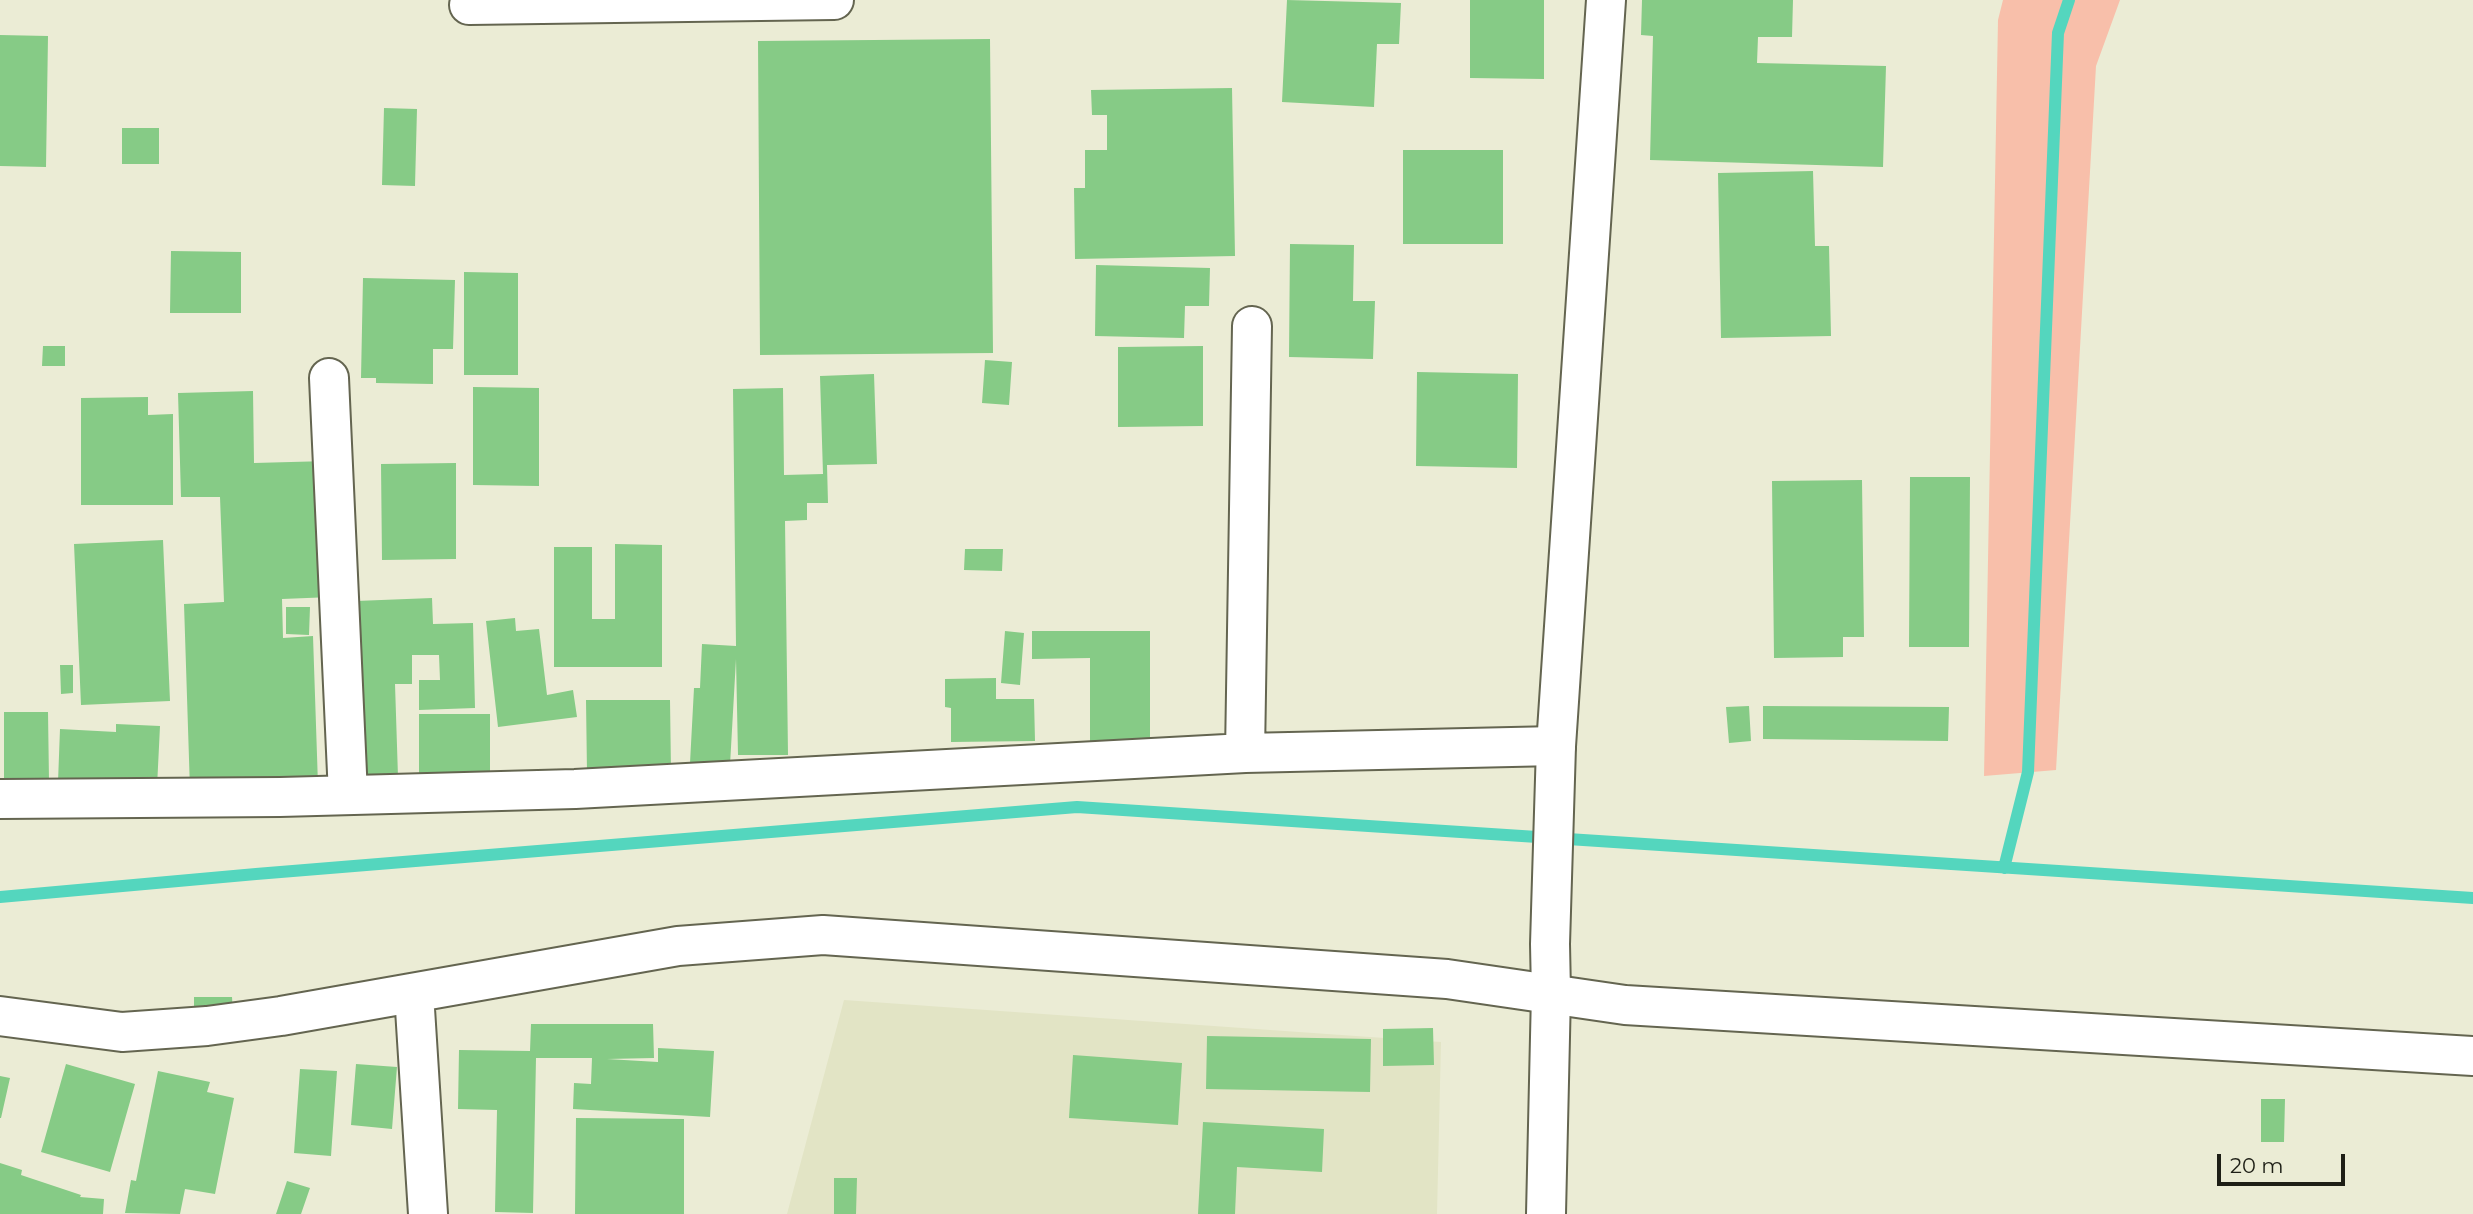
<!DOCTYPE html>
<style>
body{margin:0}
#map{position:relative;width:2473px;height:1214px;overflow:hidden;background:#ebecd5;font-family:Montserrat,sans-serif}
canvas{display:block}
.scale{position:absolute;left:2217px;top:1154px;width:128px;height:32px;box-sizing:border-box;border:4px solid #1e1f16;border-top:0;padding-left:9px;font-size:21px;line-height:24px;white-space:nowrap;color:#1e1f16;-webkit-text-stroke:5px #ebecd5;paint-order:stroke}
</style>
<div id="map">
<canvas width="2473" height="1214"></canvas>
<div class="scale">20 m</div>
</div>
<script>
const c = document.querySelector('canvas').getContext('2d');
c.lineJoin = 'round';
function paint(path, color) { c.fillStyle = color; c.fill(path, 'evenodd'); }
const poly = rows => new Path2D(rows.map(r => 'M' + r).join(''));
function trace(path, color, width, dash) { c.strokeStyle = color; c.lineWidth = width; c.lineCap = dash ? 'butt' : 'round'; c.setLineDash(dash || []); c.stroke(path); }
paint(poly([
 [844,1000,1441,1042,1437,1214,787,1214]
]), '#e2e4c5');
paint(poly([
 [2003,0,2120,0,2096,66,2056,770,1984,776,1998,20]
]), '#f8bfaa');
trace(poly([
 [2004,868,2028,772,2058,33,2069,0],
 [0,897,256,874,1077,807,2473,898]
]), '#54d6be', 12);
paint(poly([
 [1287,0,1401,3,1399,44,1377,44,1374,107,1282,102],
 [1470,0,1544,0,1544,79,1470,78],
 [1642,0,1793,0,1792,37,1758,37,1757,63,1886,66,1883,167,1650,160,1653,36,1641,35],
 [0,35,48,36,46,167,0,166],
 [990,39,993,353,760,355,758,41],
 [1232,88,1235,256,1075,259,1074,188,1085,188,1085,150,1107,150,1107,115,1092,115,1091,90],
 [384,108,417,109,415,186,382,185],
 [122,128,159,128,159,164,122,164],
 [1403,150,1503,150,1503,244,1403,244],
 [1813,171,1815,246,1829,246,1831,336,1721,338,1718,173],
 [1290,244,1354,245,1353,301,1375,301,1373,359,1289,357],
 [171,251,241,252,241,313,170,313],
 [1096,265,1210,268,1209,306,1185,306,1184,338,1095,336],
 [464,272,518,273,518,375,464,375],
 [363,278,455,280,453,349,433,349,433,384,376,383,376,378,361,378],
 [43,346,65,346,65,366,42,366],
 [1203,346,1203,426,1118,427,1118,347],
 [985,360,1012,362,1009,405,982,403],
 [1417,372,1518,374,1517,468,1416,466],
 [874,374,877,464,827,465,828,503,807,503,807,520,785,521,788,755,738,755,736,659,730,765,690,763,694,688,700,688,702,644,736,646,733,389,783,388,784,475,823,474,820,376],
 [473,387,539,388,539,486,473,485],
 [253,391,254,463,328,461,332,597,282,599,283,638,313,636,318,785,190,790,184,604,224,602,220,497,181,497,178,393],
 [148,397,148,415,173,414,173,505,81,505,81,398],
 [456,463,456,559,382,560,381,464],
 [1910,477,1970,477,1969,647,1909,647],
 [1862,480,1864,637,1843,637,1843,657,1774,658,1772,481],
 [163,540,170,701,81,705,74,544],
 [615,544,662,545,662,667,554,667,554,547,592,547,592,619,615,619],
 [965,549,1003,549,1002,571,964,570],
 [432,598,433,624,473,623,475,708,419,710,419,680,440,680,439,655,412,655,412,684,395,684,398,777,362,779,356,601],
 [286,607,310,607,309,635,286,634],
 [515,618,516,631,539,629,547,695,573,690,577,717,498,727,486,621],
 [1005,631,1024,633,1020,685,1001,683],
 [1032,631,1150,631,1150,744,1090,744,1090,658,1032,659],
 [60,665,73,665,73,693,61,694],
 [996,678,996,699,1034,699,1035,741,951,742,951,708,945,707,945,679],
 [586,700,670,700,671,772,587,773],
 [1749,706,1751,741,1729,743,1726,707],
 [1763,706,1949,707,1948,741,1763,739],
 [4,712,48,712,49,781,4,781],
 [419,714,490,714,490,772,419,773],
 [116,724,160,726,157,787,58,782,60,729,116,732],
 [194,997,232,997,233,1013,194,1014],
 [531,1024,653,1024,654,1058,607,1059,658,1062,658,1048,714,1051,710,1117,573,1109,574,1083,591,1084,592,1058,536,1058,533,1213,495,1212,497,1110,458,1109,459,1050,530,1051],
 [1433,1028,1434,1065,1383,1066,1383,1029],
 [1207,1036,1371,1039,1370,1092,1206,1089],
 [1073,1055,1182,1063,1178,1125,1069,1118],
 [66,1064,135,1084,110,1172,41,1152],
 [356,1064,397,1067,392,1129,351,1125],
 [300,1069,337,1071,331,1156,294,1153],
 [158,1071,210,1082,207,1092,234,1098,215,1194,185,1189,180,1214,125,1213,131,1180,136,1181],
 [0,1076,10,1078,1,1118,0,1118],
 [2261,1099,2285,1099,2284,1142,2261,1142],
 [576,1118,684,1119,684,1214,575,1214],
 [1203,1122,1324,1129,1322,1172,1237,1167,1235,1214,1198,1214],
 [0,1163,22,1170,21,1175,81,1195,80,1197,104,1199,103,1214,0,1214],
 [834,1178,857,1178,856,1214,834,1214],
 [287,1181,310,1188,301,1214,276,1214]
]), '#86cb86');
const minor = poly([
 [469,5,834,0],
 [329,378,348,795],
 [1245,753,1252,326],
 [0,799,280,797,575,789,1245,753,1556,746],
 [414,993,428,1214],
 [0,1016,122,1032,207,1026,281,1016,678,946,823,935,1447,979,1625,1005,2473,1056]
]);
const major = poly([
 [1546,1214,1551,993,1550,944,1556,746,1606,0]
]);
trace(minor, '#646550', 42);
trace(major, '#646550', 42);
trace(minor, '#fff', 38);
trace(major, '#fff', 38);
</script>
